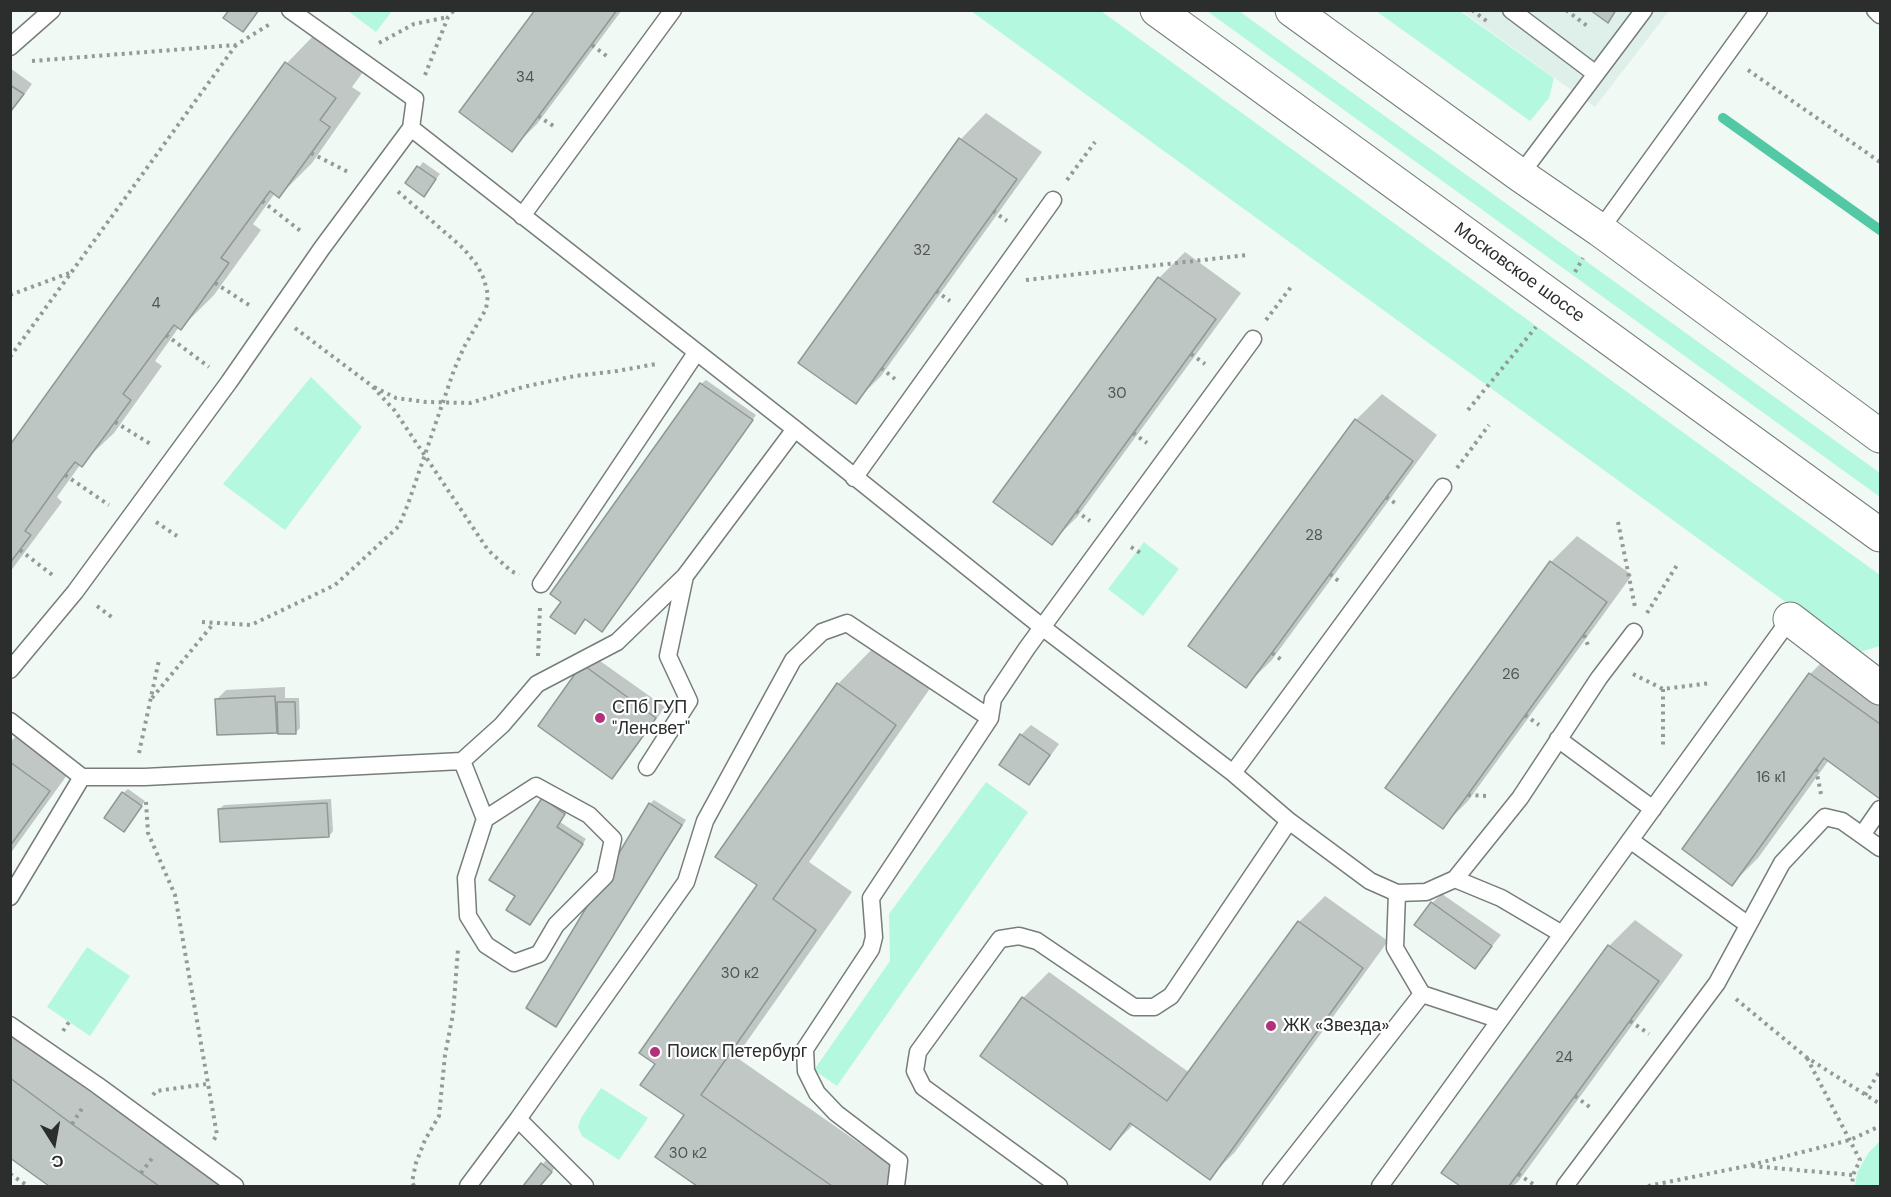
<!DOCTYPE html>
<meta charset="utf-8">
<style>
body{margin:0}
#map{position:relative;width:1891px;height:1197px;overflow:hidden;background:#f1f9f5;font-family:"DM Sans",sans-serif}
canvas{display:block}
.frame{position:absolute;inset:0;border:12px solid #2b2e2c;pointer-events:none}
.north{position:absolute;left:24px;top:1113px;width:60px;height:60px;-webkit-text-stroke:4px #fff;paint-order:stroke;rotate:169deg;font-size:16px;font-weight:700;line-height:24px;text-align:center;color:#2b2e2c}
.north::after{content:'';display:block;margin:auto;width:21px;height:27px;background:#2b2e2c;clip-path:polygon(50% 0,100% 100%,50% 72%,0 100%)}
</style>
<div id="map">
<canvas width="1891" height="1197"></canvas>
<div class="frame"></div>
<div class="north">С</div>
</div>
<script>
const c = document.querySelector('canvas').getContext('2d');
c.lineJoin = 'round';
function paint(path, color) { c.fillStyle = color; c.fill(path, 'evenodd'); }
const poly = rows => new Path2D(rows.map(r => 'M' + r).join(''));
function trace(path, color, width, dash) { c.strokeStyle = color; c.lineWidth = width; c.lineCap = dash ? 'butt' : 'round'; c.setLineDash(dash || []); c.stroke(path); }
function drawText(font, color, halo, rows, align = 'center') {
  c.font = font + ' "DM Sans",sans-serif'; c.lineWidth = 4.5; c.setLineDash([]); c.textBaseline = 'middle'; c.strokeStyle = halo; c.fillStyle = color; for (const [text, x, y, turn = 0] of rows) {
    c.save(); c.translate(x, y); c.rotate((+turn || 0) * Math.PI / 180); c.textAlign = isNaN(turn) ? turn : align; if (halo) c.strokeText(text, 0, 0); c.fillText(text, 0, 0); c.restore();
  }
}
paint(poly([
 [1462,11,1669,11,1595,107]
]), '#dfefe9');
paint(poly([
 [348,11,392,11,376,32],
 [971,11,1101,11,1880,575,1880,646,1856,653],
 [1207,11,1239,11,1880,473,1880,497],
 [1376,11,1460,11,1554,78,1549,98,1530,121],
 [311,377,362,427,285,530,223,484],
 [1144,542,1179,569,1143,616,1108,589],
 [986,782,1028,812,837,1086,814,1070,890,961,889,914],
 [87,947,130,976,90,1036,47,1007],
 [601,1088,648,1118,619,1160,582,1136,578,1127,581,1118],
 [1880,1141,1880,1186,1855,1186,1857,1173,1869,1152]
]), '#b4f8e0');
paint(poly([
 [537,10,622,10,537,124,511,150],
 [319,30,368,65,352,87,361,93,312,163,279,196,275,193,253,224,261,230,214,295,181,328,179,327,155,361,162,366,114,433,80,465,57,497,62,502,10,572,10,447,287,63],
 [10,68,32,84,10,114],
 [986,113,1042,152,881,376,855,402,800,363,961,139],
 [423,162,440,174,428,190,407,183],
 [1185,252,1241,293,1077,517,1051,543,1159,278],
 [706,380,756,415,607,625,586,618,701,384],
 [1382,394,1437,435,1271,661,1245,686,1356,420],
 [1577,536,1632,575,1468,801,1442,827,1551,562],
 [874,647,931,687,809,862,852,892,736,1057,902,1173,893,1186,699,1186,657,1157,686,1115,657,1064,759,884,838,684],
 [1836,648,1880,680,1880,797,1829,760,1758,858,1732,884,1810,674],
 [593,656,665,707,621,768,612,777,540,726],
 [285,687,285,698,299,698,300,728,296,732,279,729,277,731,216,700,226,690],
 [1031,725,1059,744,1038,773,1029,783,1001,764,1021,735],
 [25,728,75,764,10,854,10,742],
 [128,789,145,801,124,830,123,793],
 [331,799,333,831,329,836,219,809,224,805],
 [543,799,569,809,560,822,586,839,530,923,517,896],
 [654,800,686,820,560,1020,650,804],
 [1442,894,1501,935,1475,967,1432,903],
 [1325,896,1388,941,1235,1152,1209,1178,1134,1124,1110,1148,982,1056,1023,998,1049,972,1190,1073,1299,922],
 [1635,920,1683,955,1518,1182,1513,1186,1462,1186,1444,1173,1609,946],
 [10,1034,221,1186,52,1186,10,1156],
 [551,1154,560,1161,541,1186,525,1186]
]), '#0003');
trace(poly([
 [1723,118,1880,230]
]), '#53c8a5', 10);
const building = poly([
 [229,10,259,10,243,32,223,18,229,10],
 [535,10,617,10,512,152,459,112,535,10],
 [1590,10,1616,10,1608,23,1590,10],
 [285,62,336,98,320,120,330,127,279,198,270,191,221,258,229,263,181,330,174,325,123,394,131,400,82,467,75,462,65,475,25,531,31,535,10,563,10,445,285,62],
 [10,85,24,94,10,112,10,85],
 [959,138,1017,179,856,404,798,363,959,138],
 [417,166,436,179,424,197,405,183,417,166],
 [1158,277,1216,319,1052,545,993,502,1158,277],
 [700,383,753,420,602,632,585,619,575,634,550,617,561,602,550,594,700,383],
 [1355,419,1413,461,1246,688,1188,646,1355,419],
 [1550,561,1607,602,1443,829,1385,788,1550,561],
 [582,664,656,718,612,779,538,726,582,664],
 [1809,673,1880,724,1880,799,1824,758,1732,886,1682,849,1809,673],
 [837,683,896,725,773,899,816,930,701,1095,832,1186,697,1186,655,1157,684,1115,640,1085,655,1064,639,1053,757,885,715,857,837,683],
 [275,696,277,733,217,735,215,699,275,696],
 [277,702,295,702,296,734,278,734,277,702],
 [1020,734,1050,755,1029,785,999,765,1020,734],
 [10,762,50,791,10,846,10,762],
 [122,792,142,806,124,832,104,818,122,792],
 [542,798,565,814,557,827,583,844,530,925,506,910,515,896,489,880,542,798],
 [327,803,329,837,220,842,218,809,327,803],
 [649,803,682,825,556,1027,526,1008,649,803],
 [1431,902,1492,946,1475,969,1414,925,1431,902],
 [1298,921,1363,968,1210,1180,1130,1123,1110,1150,980,1056,1022,997,1167,1101,1298,921],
 [1608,945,1659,981,1509,1186,1460,1186,1441,1173,1608,945],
 [10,1078,72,1124,159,1186,49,1186,10,1158,10,1078],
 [541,1163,552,1172,540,1186,523,1186,541,1163]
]);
paint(building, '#bec6c3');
trace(building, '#909895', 1.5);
const service = poly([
 [1511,10,1596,74],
 [1875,10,1880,15],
 [10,47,52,10],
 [411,128,795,429,1042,627,1233,773,1289,821,1370,881,1397,893,1426,892,1455,879,1501,898,1562,934],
 [1520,175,1644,10],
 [522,216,673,10],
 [1600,230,1759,10],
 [854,478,1053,200],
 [541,584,696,353],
 [10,670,75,592,229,382,322,248,411,128,415,99,290,10],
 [10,721,82,777,145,777,462,761,502,725,537,684,617,642,685,576,795,429],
 [1558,739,1653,809],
 [462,761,485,819,466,878,468,916,486,945,514,963,539,954,556,925,605,876,613,839,589,815,536,786,485,819],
 [647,767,689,701,668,656,685,576],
 [1233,773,1443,487],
 [1862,835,1880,809],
 [1630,840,1747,924],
 [1455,879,1520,798,1599,678,1634,632],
 [1397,893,1395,948,1422,994],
 [10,897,82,777],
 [10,1025,97,1085,235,1186],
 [518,1119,585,1186],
 [468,1186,518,1119,686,882,705,821,793,660,822,632,847,623,990,718],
 [896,1186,899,1161,836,1113,817,1093,806,1071,805,1049,871,949,874,937,871,898,990,718,993,699,1027,648,1253,339],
 [1059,1186,923,1087,915,1071,918,1052,1000,939,1019,936,1037,941,1134,1007,1154,1007,1171,996,1289,821],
 [1271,1186,1422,994,1500,1020],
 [1380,1186,1790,619],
 [1565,1186,1717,983,1782,863,1825,817,1842,821,1880,848]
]);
const minor = poly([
 [1790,619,1880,688]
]);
const primary = poly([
 [1157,10,1880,535],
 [1292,10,1520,175,1600,230,1880,436]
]);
trace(service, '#767d7b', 19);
trace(minor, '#767d7b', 35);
trace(primary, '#767d7b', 35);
trace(poly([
 [1472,10,1488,22],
 [1566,10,1590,28],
 [379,43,414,24,448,17],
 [592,45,608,57],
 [32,61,236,45,270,24],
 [1748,70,1880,162],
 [425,75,448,17,454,10],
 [538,116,555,127],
 [311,153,348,172],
 [1067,180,1095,142],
 [262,201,302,232],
 [993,211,1007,221],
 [1575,272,1583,258],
 [1026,280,1247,255],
 [215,283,252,307],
 [936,291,950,301],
 [10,295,72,272],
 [1266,320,1291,287],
 [295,328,372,386,395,411,488,550,511,571,519,575],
 [166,335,209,367],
 [1191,354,1205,364],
 [10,357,236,45],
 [881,368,895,379],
 [374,387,396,398,426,402,470,403,523,387,575,376,617,371,656,364],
 [1468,410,1536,327],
 [115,422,152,445],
 [1133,433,1147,443],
 [1457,468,1489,425],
 [65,475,109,505],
 [1386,497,1398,505],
 [1076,511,1090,521],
 [156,522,177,536],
 [1618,522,1635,607],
 [1131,547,1142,554],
 [20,550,55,577],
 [1330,574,1341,583],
 [97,606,113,618],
 [1647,613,1677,565],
 [202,622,251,625,335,585,399,526,408,504,454,370,464,347,486,309,488,295,484,279,477,265,463,248,395,189],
 [1584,635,1589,648],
 [1272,653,1283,661],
 [538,656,540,607],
 [1633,674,1663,689,1711,683],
 [1663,689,1663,748],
 [152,698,214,623],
 [1525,715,1539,725],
 [139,753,159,660],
 [1816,769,1821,794],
 [1468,795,1488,796],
 [146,802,148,833,175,895,217,1135,213,1141],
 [1736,999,1806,1057,1880,1104],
 [1630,1021,1649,1034],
 [63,1031,69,1022],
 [1807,1058,1860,1160,1853,1175,1852,1186],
 [153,1095,156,1091,207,1084],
 [1865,1095,1880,1071],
 [1575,1096,1591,1108],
 [72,1124,83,1107],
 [1752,1166,1853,1175],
 [141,1173,153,1157],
 [10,1174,28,1186],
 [1518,1174,1536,1186],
 [414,1186,412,1182,416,1163,425,1140,439,1116,445,1055,453,1014,458,949],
 [1648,1186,1747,1166,1850,1140,1880,1126]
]), '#949a97', 4, [3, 4.5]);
trace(service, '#fff', 16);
trace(minor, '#fff', 33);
trace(primary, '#fff', 33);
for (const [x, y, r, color] of [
 [600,718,6,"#b3307a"],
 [1271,1026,6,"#b3307a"],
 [655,1052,6,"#b3307a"]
]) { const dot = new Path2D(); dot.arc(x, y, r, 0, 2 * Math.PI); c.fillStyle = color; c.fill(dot); trace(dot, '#fff', 2); }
drawText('15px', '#505452', null, [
 ["34",525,78],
 ["32",922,251],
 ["4",156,304],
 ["30",1117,394],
 ["28",1314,536],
 ["26",1511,675],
 ["16 к1",1771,778],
 ["30 к2",740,974],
 ["24",1564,1058],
 ["30 к2",688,1154]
]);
drawText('18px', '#2b2e2c', '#fff', [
 ["Московское шоссе",1519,273,36]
]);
drawText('18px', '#2b2e2c', '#fff', [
 ["СПб ГУП",612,708],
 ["\"Ленсвет\"",612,729],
 ["ЖК «Звезда»",1283,1026],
 ["Поиск Петербург",667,1052]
], 'left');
</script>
